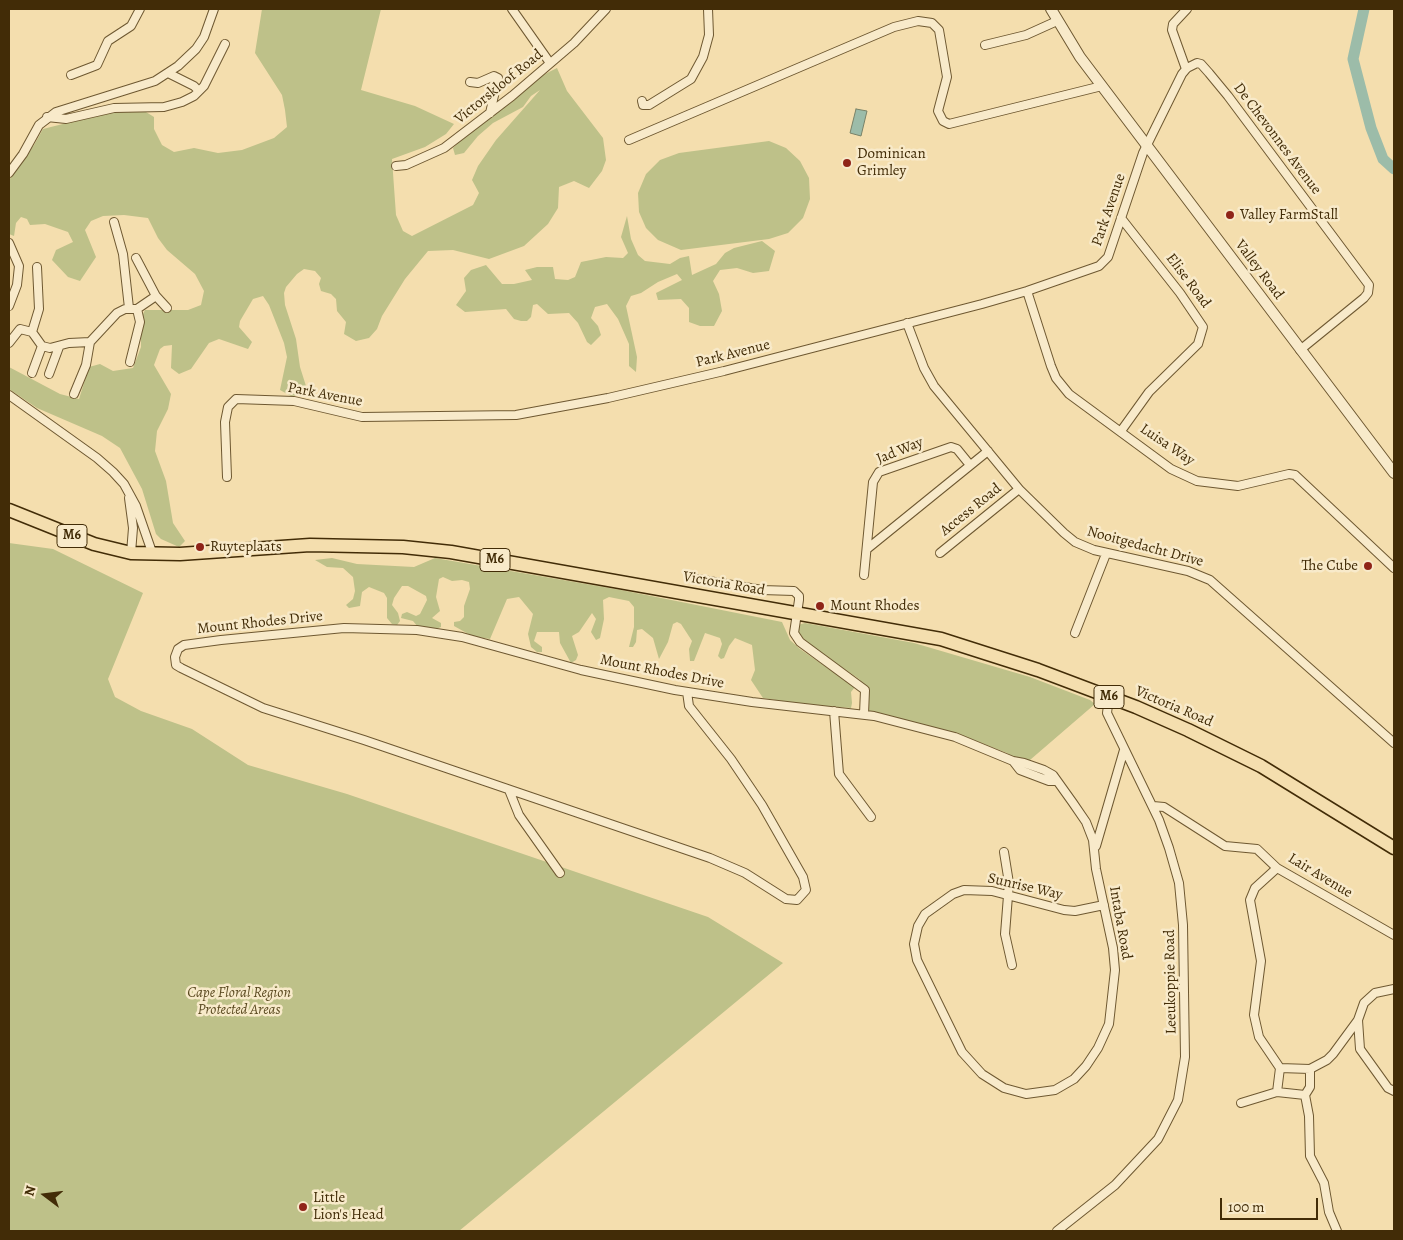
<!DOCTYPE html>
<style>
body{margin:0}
#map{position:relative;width:1403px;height:1240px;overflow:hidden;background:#f4deae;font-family:Alegreya,serif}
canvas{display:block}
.frame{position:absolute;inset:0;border:10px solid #422c07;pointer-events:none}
.north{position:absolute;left:20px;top:1170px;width:50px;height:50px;-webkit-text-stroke:4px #f8eaca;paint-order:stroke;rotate:285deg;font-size:14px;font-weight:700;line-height:20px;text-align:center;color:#422c07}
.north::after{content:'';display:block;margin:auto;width:18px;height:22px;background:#422c07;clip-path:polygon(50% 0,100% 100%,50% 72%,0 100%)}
.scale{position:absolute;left:1220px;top:1198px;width:98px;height:22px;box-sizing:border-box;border:2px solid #422c07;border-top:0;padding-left:6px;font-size:15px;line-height:18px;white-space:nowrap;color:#422c07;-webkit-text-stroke:4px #f8eaca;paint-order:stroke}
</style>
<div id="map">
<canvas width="1403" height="1240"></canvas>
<div class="frame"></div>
<div class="north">N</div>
<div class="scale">100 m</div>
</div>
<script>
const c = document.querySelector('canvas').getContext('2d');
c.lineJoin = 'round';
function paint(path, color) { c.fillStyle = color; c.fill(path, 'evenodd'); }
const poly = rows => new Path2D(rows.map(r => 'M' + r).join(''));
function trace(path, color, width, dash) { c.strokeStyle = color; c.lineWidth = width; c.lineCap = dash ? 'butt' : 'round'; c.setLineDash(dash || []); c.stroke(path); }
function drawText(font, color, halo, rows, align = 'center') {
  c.font = font + ' Alegreya,serif'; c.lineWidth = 5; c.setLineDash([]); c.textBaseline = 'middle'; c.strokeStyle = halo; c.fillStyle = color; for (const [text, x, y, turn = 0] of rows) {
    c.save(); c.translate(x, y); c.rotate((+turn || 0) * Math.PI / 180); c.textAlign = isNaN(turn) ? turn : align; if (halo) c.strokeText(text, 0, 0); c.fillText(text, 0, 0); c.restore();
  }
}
paint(poly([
 [262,9,381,9,361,90,415,106,454,124,446,134,425,147,392,159,396,215,403,231,412,236,473,205,479,193,472,180,478,166,496,140,540,90,531,96,523,107,493,123,478,136,464,153,455,155,453,148,470,131,543,75,557,68,567,91,603,138,606,160,602,171,589,188,574,181,559,187,558,208,548,224,524,246,489,259,453,250,428,251,405,279,382,316,377,329,369,338,356,341,344,334,346,322,337,311,336,299,331,294,321,291,319,284,321,278,315,271,304,269,297,274,286,287,284,293,285,305,296,339,300,367,306,386,300,395,291,396,280,390,287,357,284,343,269,305,263,296,253,299,240,321,239,327,252,342,248,349,219,339,209,343,191,369,179,374,171,368,172,345,164,346,160,349,154,365,171,394,168,409,157,431,155,451,166,481,173,523,185,541,179,547,161,539,156,534,142,489,120,448,102,436,37,408,9,389,9,367,60,394,79,399,89,367,100,364,113,371,133,368,141,347,141,318,145,310,188,310,201,305,204,291,195,274,167,250,158,238,148,218,124,215,103,216,91,221,85,230,96,257,80,281,68,277,52,260,56,250,73,242,68,232,45,224,30,225,27,219,21,217,16,223,14,236,9,234,9,180,34,145,43,129,122,109,146,112,154,117,154,129,162,145,174,152,194,148,218,153,242,150,274,138,287,127,285,110,282,95,255,53],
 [769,141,786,148,800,161,809,178,810,199,803,218,788,233,769,239,681,250,658,240,646,228,639,212,638,193,646,174,660,160,679,153],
 [627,216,631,239,638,255,645,261,670,264,680,258,689,256,692,275,716,264,725,253,734,248,762,241,775,251,769,271,753,273,737,268,720,270,713,281,719,294,722,311,714,326,700,326,689,322,689,308,681,299,658,300,656,293,682,280,677,274,658,282,641,293,631,296,626,306,637,357,636,372,629,366,629,344,618,319,607,304,595,307,591,318,598,326,601,335,591,345,587,342,578,323,569,313,548,314,537,304,533,305,531,317,527,321,521,321,514,319,506,309,465,312,456,305,466,291,464,278,471,270,486,265,502,284,514,284,532,280,525,270,537,267,553,267,555,279,568,280,575,277,581,262,606,257,623,258,628,253,621,237],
 [9,543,53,549,143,593,108,679,115,697,141,711,192,729,248,765,347,794,708,917,783,963,459,1231,9,1231],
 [332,558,357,564,414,567,435,558,621,590,782,622,790,640,800,649,855,687,851,692,852,703,851,708,801,704,763,698,751,680,755,670,752,645,735,638,729,646,724,658,721,659,718,656,722,644,720,638,705,633,694,661,690,661,689,649,692,641,681,624,677,622,673,624,668,642,659,659,653,638,642,629,637,630,636,642,633,647,629,647,634,627,634,607,629,601,609,597,603,600,604,619,600,638,596,640,591,632,596,619,592,613,579,632,572,636,578,655,576,660,571,663,560,643,559,632,537,632,534,641,542,647,542,652,537,652,531,647,528,634,533,614,519,597,507,599,490,639,472,636,454,626,454,622,460,621,464,617,464,606,470,589,469,582,462,580,452,581,443,577,439,579,436,597,440,611,432,618,441,623,441,627,436,629,418,627,413,621,401,618,402,614,407,612,416,616,420,614,427,600,426,596,408,586,402,586,394,598,392,605,398,613,400,621,397,625,392,624,387,618,387,598,384,593,369,587,362,592,360,606,349,608,346,605,353,599,355,591,353,577,343,568,327,567,315,560],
 [805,623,914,643,1030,677,1090,700,1095,704,1023,766,1007,753,953,732,868,711,869,692,859,679,799,638,798,625]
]), '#bec189');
const water = poly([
 [856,109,867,111,861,136,850,133,856,109]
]);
paint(water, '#9cbca9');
trace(water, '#788268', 1);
trace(poly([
 [1364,9,1353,59,1371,128,1383,159,1394,169]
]), '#9cbca9', 11);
const minor = poly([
 [512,9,550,63],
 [985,45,1026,35,1057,21],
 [1186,69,1172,30,1173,24,1187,9],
 [168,73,194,86,199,91],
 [71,75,97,65,108,41,131,26,140,9],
 [470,82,478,83,494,76,498,78,490,113],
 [642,101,643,105,649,105,691,79,703,57,709,35,708,9],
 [47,117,66,119,114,108,164,107,182,102,194,96,204,86,225,44],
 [629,140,894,27,918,21,932,23,939,30,947,77,938,111,943,121,949,124,1102,86],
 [396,166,406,165,444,148,512,96,574,43,606,9],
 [9,173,23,154,39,125,56,112,155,81,178,66,196,49,204,37,214,9],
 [1121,218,1180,293,1203,327,1198,344,1149,392,1121,431],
 [114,222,123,254,129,308],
 [9,243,19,266,17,285,9,306],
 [136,258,156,296,167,308],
 [1027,291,1051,366,1056,378,1069,394,1171,469,1197,481,1238,486,1289,474,1295,475,1394,568],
 [907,323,924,368,934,386,1019,489,1064,533,1075,542,1094,550,1188,571,1210,580,1394,743],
 [32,332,42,346,50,348,69,343,90,342,117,313,125,309,137,309,156,296],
 [32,332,39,309,37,267],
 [9,343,20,329,32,332],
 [130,362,140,322,137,309],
 [32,373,42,346],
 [49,374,59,347],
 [74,394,86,365,90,342],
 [9,395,97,458,113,472,124,484,136,506,153,555],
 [227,477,225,422,228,407,236,399,294,401,362,417,516,415,608,398,724,371,982,304,1027,291,1099,266,1108,257,1143,153,1182,74,1187,68,1197,63,1201,64,1209,73,1228,96,1369,285,1368,293,1364,298,1300,350],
 [129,498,133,528,131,553],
 [867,549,988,451],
 [940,553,1019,489],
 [864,575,873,482,879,472,951,447,957,449,970,465],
 [691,578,762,590,794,591,799,596,799,600,794,633,800,642,865,690,864,714],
 [1075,633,1106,554],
 [687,692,689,706,731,759,762,805,803,877,806,890,797,900,786,899,745,873,710,858,364,740,263,708,181,668,176,665,175,657,178,649,184,645,221,640,344,628,417,630,462,637,581,670,675,690,752,702,874,716,955,737,1013,761,1024,763,1044,770,1053,775,1073,803,1086,822,1093,840,1096,869,1113,948,1115,970,1109,1024,1098,1048,1086,1066,1074,1079,1055,1090,1026,1094,1004,1088,982,1074,962,1052,917,960,914,944,918,926,925,914,953,894,964,890,992,891,1064,910,1075,911,1104,905],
 [834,711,839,774,871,817],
 [1013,761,1020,770,1049,781,1056,781],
 [509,790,519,815,560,873],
 [1153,806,1164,807,1225,846,1257,849,1277,868,1394,935],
 [1096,846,1124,750],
 [1004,852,1009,883,1005,934,1012,965],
 [1358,1020,1360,1049,1388,1088,1394,1091],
 [1280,1068,1310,1069],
 [1277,1092,1280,1068,1259,1037,1254,1015,1261,961,1250,900,1255,888,1277,868],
 [1305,1095,1309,1116,1310,1156,1324,1183,1329,1212,1337,1231],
 [1241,1103,1277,1092,1305,1095,1310,1087,1310,1069,1327,1060,1333,1054,1358,1020,1364,1003,1375,993,1394,989],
 [1057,1231,1115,1185,1158,1139,1178,1100,1185,1057,1183,925,1179,883,1169,848,1159,820,1107,713,1109,697]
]);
const tertiary = poly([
 [1051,9,1080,57,1394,473]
]);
const primary = poly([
 [9,510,94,544,131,553,180,554,310,545,403,547,451,552,941,639,1038,670,1136,707,1188,730,1261,766,1394,848]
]);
trace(minor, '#6e5831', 10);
trace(tertiary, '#6e5831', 12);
trace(primary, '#422c07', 15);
trace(minor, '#f8eaca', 8);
trace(tertiary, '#f8eaca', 10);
trace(primary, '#f4deae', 12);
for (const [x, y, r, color] of [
 [847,163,5,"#8f2418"],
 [1230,215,5,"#8f2418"],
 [200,547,5,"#8f2418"],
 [1368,566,5,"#8f2418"],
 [820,606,5,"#8f2418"],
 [303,1207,5,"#8f2418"]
]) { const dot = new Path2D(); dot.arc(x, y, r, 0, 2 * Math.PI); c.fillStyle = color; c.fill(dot); trace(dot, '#f8eaca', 2); }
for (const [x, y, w] of [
 [72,536,30],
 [495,560,30],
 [1109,697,30]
]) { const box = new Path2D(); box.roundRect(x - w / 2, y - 11.5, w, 23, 4); c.fillStyle = '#f8eaca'; c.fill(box); trace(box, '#422c07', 1); }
drawText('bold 14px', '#422c07', null, [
 ["M6",72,536],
 ["M6",495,560],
 ["M6",1109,697]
]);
drawText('15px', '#422c07', '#f8eaca', [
 ["Victorskloof Road",499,87,-39],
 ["De Chevonnes Avenue",1277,139,53],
 ["Park Avenue",1109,210,-71],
 ["Valley Road",1259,270,53],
 ["Elise Road",1188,281,53],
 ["Park Avenue",733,354,-14],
 ["Park Avenue",325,395,11],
 ["Luisa Way",1167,445,34],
 ["Jad Way",900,451,-22],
 ["Access Road",971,510,-39],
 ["Nooitgedacht Drive",1145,547,15],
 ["Victoria Road",724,584,10],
 ["Mount Rhodes Drive",260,623,-6],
 ["Mount Rhodes Drive",662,672,11],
 ["Victoria Road",1174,707,23],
 ["Lair Avenue",1320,876,31],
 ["Sunrise Way",1025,887,13],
 ["Intaba Road",1120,923,80],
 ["Leeukoppie Road",1171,982,-91]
]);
drawText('15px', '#422c07', '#f8eaca', [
 ["Dominican",857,154],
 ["Grimley",857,171],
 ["Valley FarmStall",1240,215],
 ["Ruyteplaats",210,547],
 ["The Cube",1358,566,"right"],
 ["Mount Rhodes",830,606],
 ["Little",313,1198],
 ["Lion's Head",313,1215]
], 'left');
drawText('italic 15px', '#5b4a21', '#f8eaca', [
 ["Cape Floral Region",239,993],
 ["Protected Areas",239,1010]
]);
</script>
